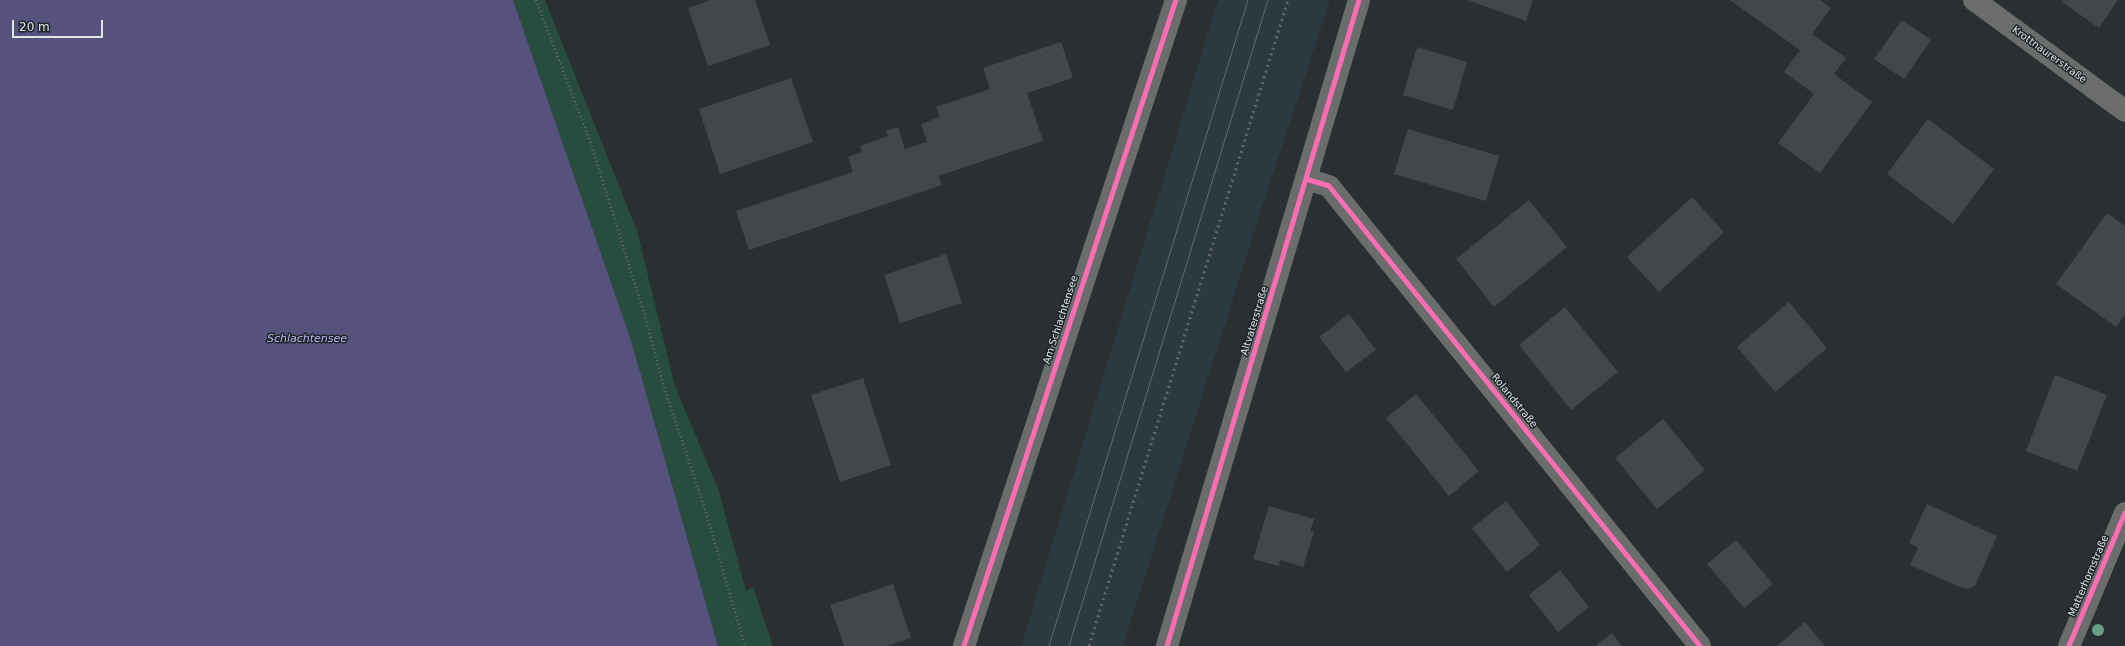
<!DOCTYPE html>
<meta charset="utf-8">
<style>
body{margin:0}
#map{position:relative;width:2125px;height:646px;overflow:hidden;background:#2a2f31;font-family:"DejaVu Sans",sans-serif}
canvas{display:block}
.scale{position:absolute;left:12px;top:20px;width:91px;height:18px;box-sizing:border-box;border:2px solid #dfe5e7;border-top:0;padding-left:5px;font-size:12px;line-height:14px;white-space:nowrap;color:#dfe5e7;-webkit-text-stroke:3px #1e262a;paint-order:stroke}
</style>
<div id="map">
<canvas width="2125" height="646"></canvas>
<div class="scale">20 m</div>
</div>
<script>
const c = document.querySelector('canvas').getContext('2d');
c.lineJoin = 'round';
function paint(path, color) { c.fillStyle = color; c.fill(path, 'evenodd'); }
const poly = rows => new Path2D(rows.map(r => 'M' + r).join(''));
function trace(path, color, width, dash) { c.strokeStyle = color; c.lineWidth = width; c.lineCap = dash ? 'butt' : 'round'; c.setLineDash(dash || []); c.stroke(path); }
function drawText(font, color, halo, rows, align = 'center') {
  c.font = font + ' "DejaVu Sans",sans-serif'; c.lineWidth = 3; c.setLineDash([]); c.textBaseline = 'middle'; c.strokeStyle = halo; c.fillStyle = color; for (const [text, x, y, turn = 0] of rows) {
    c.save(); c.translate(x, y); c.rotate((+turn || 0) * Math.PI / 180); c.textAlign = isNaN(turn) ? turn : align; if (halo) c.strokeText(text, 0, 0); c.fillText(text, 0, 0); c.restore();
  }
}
paint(poly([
 [1218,0,1330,0,1271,179,1123,646,1021,646]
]), '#2b3940');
paint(poly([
 [513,0,545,0,637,231,675,386,719,491,746,591,753,587,773,646,718,646,631,340]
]), '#274d3e');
paint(poly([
 [0,0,513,0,631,340,718,646,0,646]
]), '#57517d');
paint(poly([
 [711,0,755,0,770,45,708,66,688,8],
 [1468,0,1533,0,1526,21],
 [1730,0,1820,0,1831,8,1812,34,1846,58,1834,74,1872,102,1820,173,1778,143,1814,94,1784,72,1800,50],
 [2064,0,2118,0,2099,28,2062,2],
 [1902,20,1931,40,1904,79,1874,59],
 [1061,42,1073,78,1027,93,1043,141,938,176,942,185,749,250,736,211,853,172,848,157,862,152,860,146,888,136,886,131,898,127,905,149,927,142,921,124,940,117,936,107,990,89,983,68],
 [1417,47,1467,62,1453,110,1403,95],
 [791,78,813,142,720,174,699,109],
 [1928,119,1994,169,1953,224,1887,174],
 [1408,129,1499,156,1486,201,1394,174],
 [1692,197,1724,232,1659,292,1627,257],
 [1529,200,1567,247,1494,307,1456,259],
 [2107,213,2125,226,2125,314,2116,327,2056,284],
 [946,254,962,303,900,323,884,275],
 [1789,302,1827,348,1775,392,1737,347],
 [1565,307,1618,372,1571,410,1519,345],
 [1349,314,1376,350,1346,372,1319,337],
 [2055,375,2107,395,2077,471,2026,451],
 [863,378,891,465,840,482,811,395],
 [1416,394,1479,471,1449,496,1386,418],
 [1663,419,1705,470,1657,509,1615,458],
 [1506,501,1540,545,1507,572,1472,528],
 [1927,504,1997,536,1975,586,1969,589,1960,587,1910,565,1918,548,1909,543],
 [1269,506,1314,519,1310,531,1314,532,1303,567,1280,560,1279,566,1253,559],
 [1736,540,1773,584,1744,608,1707,564],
 [1560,570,1589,607,1558,632,1529,595],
 [893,584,911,638,887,646,844,646,830,605],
 [1805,622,1825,646,1777,646],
 [1612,633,1622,646,1595,646]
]), '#444749');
trace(poly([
 [536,0,590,141,645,316,663,384,704,506,745,646]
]), '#686b6c', 2.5, [1, 3]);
trace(poly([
 [1974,0,2125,111],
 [1306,179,1329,186,1700,646],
 [964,646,1176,0],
 [1167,646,1359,0],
 [2069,646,2125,513]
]), '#6b6c6c', 22);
trace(poly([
 [1049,646,1248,0],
 [1069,646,1268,0]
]), '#66696a', 1);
trace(poly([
 [1089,646,1288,0]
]), '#66696a', 3, [2, 4]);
trace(poly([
 [1306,179,1329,186,1700,646],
 [964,646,1176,0],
 [1167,646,1359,0],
 [2069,646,2125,513]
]), '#f96db3', 5);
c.fillStyle = '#689f88';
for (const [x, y] of [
 [2098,630]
]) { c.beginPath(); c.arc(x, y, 6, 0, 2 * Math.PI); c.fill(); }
drawText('10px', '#dfe5e7', '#1e262a', [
 ["Krottnaurerstraße",2049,55,36],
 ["Am Schlachtensee",1061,320,-72],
 ["Altvaterstraße",1255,321,-73],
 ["Rolandstraße",1514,401,51],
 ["Matterhornstraße",2089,576,-67]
]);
drawText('italic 11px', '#bfb8f6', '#1e262a', [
 ["Schlachtensee",307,339]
]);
</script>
